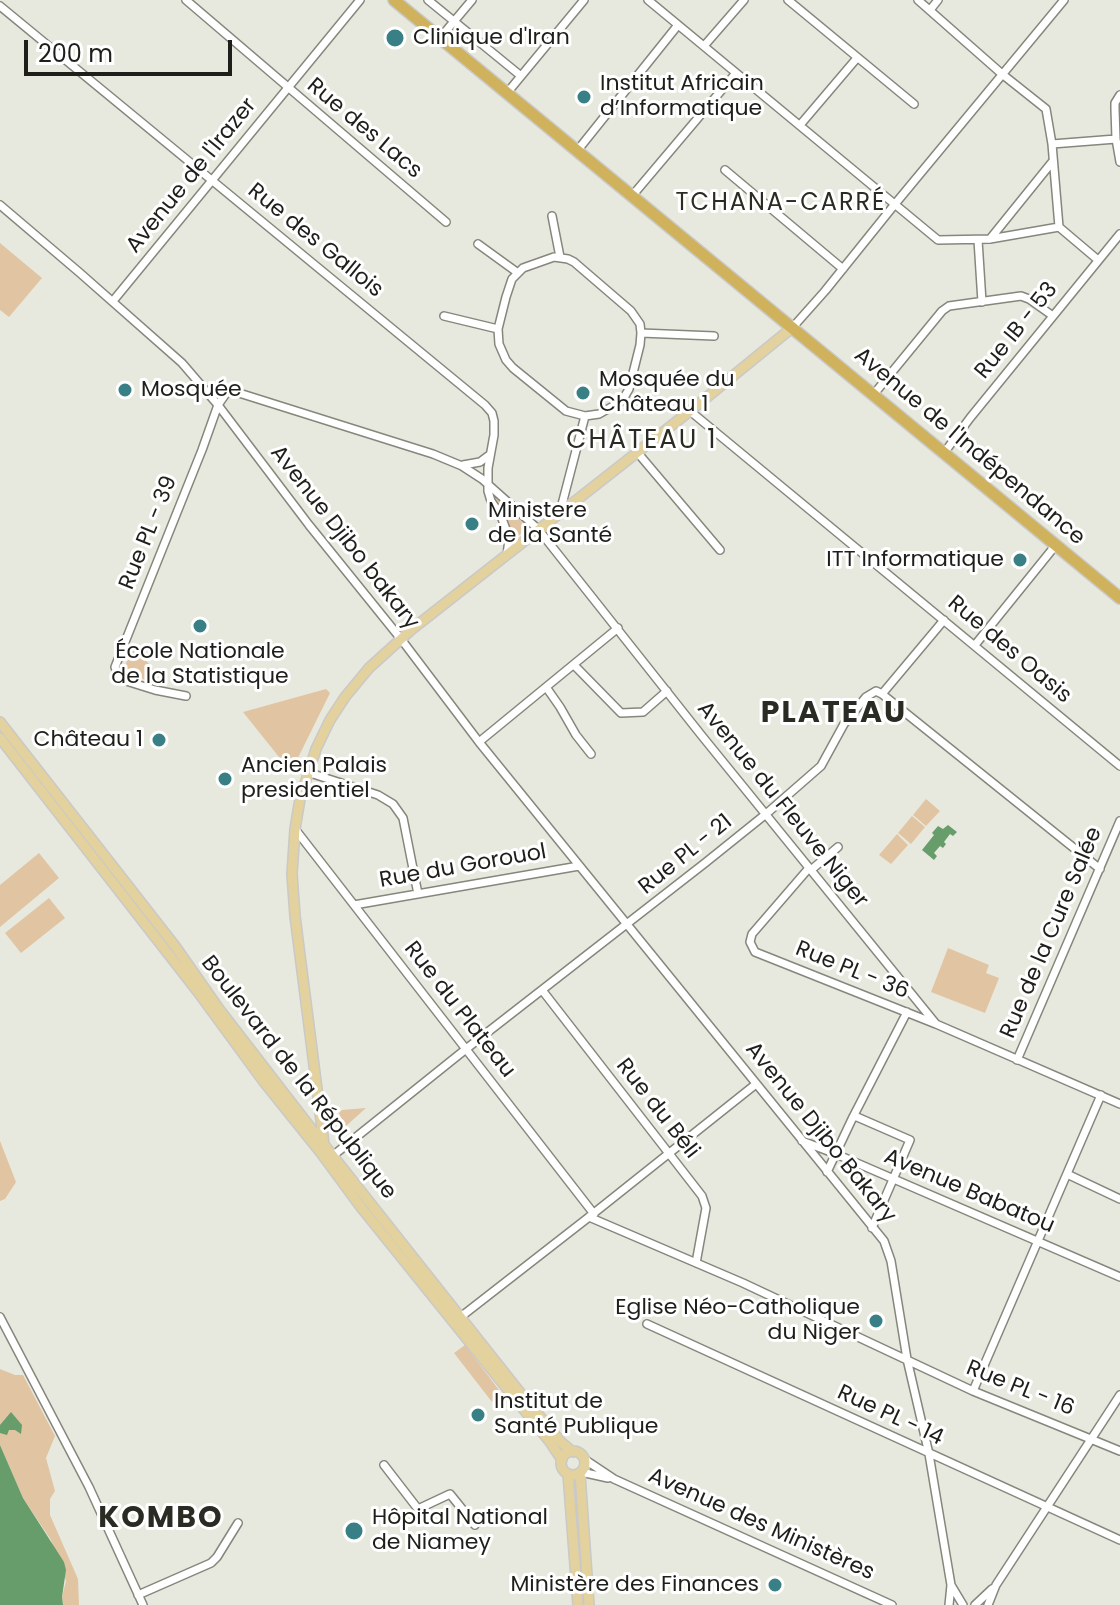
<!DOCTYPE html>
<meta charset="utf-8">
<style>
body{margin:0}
#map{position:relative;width:1120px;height:1605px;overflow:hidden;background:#e8e9de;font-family:Poppins,sans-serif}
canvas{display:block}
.scale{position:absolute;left:24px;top:40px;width:208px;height:36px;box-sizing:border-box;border:4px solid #1e1e1b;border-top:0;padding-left:10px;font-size:24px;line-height:28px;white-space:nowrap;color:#1e1e1b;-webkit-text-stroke:6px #fff;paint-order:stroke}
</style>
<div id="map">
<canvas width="1120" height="1605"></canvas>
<div class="scale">200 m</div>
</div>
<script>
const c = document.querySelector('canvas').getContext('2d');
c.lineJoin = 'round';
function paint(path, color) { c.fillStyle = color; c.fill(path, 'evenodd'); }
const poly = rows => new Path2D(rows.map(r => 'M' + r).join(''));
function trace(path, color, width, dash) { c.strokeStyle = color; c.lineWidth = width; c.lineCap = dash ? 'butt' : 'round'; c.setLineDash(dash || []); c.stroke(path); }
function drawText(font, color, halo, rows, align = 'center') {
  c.font = font + ' Poppins,sans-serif'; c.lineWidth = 6; c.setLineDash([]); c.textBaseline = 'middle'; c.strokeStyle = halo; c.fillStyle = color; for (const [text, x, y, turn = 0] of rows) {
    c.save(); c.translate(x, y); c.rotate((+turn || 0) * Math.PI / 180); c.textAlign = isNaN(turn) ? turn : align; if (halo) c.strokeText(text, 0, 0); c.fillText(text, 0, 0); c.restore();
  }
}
paint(poly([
 [0,243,42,278,9,317,0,310],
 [493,493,528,528,513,540,490,495],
 [133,646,156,672,153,675,156,686,132,673,125,666],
 [326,689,330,693,291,772,243,712],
 [926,799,940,811,926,826,913,815],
 [912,816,925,827,911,844,898,833],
 [897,834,908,845,891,864,879,855],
 [39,853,59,878,0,927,0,885],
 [49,898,65,918,21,953,5,933],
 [948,948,989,965,986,973,999,978,985,1013,931,992],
 [366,1108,346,1126,343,1126,339,1113,342,1110],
 [0,1141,16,1182,5,1199,0,1201],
 [465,1345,502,1394,492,1402,454,1353],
 [0,1369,15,1375,23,1375,55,1436,46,1458,55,1491,50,1499,50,1515,78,1579,79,1605,63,1605,62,1597,66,1581,51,1540,23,1498,0,1445]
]), '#e1c4a2');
paint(poly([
 [948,825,957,832,953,836,950,834,944,842,946,844,943,848,940,846,934,853,937,856,934,860,922,850,934,835,932,833,938,826,943,829],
 [11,1412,22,1425,21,1434,15,1430,9,1430,7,1435,0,1433,0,1425],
 [0,1445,23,1498,64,1562,66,1570,62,1597,63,1605,0,1605]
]), '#679d6b');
const minor = poly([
 [186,0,446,222],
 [428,0,521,76],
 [648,0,938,240,990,239,1059,227,1098,260],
 [788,0,914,104],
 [918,0,1002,74,1046,109,1052,144,1059,227],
 [0,6,485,405,492,413,494,421,494,435,488,468,488,491,491,501,501,516,507,532,509,539,507,555],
 [930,10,938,0],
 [440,38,472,0],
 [704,46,744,0],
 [507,93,584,0],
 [1120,95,1115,103,1115,109,1116,139,1120,162],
 [800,125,857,58],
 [1052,144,1116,139],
 [577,151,678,25],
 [725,170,843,269],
 [632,196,736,73],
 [0,205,80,273,182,363,218,405,309,525,401,639,479,742,884,1241,891,1261,907,1359,929,1454,951,1585,949,1605],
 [552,216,560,257],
 [990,239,1053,161],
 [978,240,982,302],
 [478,244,518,273],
 [554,257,568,259,574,262,631,311,640,324,641,333,640,345,629,389,622,401,599,414,585,416,566,411,513,368,506,360,499,344,498,329,506,297,512,279,523,268,554,257],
 [113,301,360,0],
 [444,316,498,329],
 [793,327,825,291,895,204,1064,0],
 [641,333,714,336],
 [874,394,942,311,949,306,1021,296,1029,299,1053,316],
 [690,411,1120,766],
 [637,452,720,550],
 [944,453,970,418,1120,234],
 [463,465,480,462,488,456],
 [560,512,585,416],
 [975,645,1055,546],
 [574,665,621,713,643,712,667,691],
 [546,687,560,707,576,735,591,754],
 [882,694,1100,869],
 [882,694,944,620],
 [186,696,155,690,123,680,118,675,115,667,202,450,218,405,225,395,228,392,239,393,433,454,462,466,482,479,538,529,702,736,936,1024],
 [479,742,618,628],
 [307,772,378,795,393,804,403,818,418,894],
 [295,829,594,1214],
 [809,868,752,934,750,942,755,952,936,1024,1120,1104],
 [811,870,838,847],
 [354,905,579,866],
 [542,990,702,1196,706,1208,696,1263],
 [1017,1060,1120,821],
 [853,1117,907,1012],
 [802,1141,836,1154,1120,1277],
 [330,1158,466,1049,705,863,766,814,821,766,844,724,866,697,876,691,882,694],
 [827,1172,853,1117,857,1117,910,1140,872,1228],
 [1067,1174,1120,1199],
 [589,1217,743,1283,973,1391,1120,1451],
 [0,1317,89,1487,143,1605],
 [458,1319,589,1217,756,1084],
 [647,1324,1120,1540],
 [973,1391,1101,1095],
 [584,1459,614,1479,892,1605],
 [384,1465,418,1509,450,1494,475,1525],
 [581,1472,608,1478],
 [951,1585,963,1605],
 [138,1595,211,1563,217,1557,238,1523],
 [975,1605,992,1589],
 [988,1605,996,1585,1120,1395]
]);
const major = poly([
 [0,722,175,946,219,1009,310,1127,518,1390,561,1442,573,1452],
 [0,738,198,992,264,1082,321,1153,360,1206,550,1442,562,1460],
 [321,1153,324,1144,295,916,292,874,295,829,300,799,316,749,330,720,345,697,369,668,411,630,690,411,793,327],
 '561 1463a12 12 0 1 1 24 0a12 12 0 1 1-24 0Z',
 [580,1473,589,1605],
 [568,1474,578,1605]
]);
const highway = poly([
 [394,0,1120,598]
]);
trace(minor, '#86867d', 10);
trace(major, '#c9c9c8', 12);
trace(highway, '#c9c9c8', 14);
trace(minor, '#fff', 7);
trace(major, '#e3d19e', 9);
trace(highway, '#d0b25d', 11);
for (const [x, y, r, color] of [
 [395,38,10,"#388085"],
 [584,97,8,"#388085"],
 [125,390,8,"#388085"],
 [583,393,8,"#388085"],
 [472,524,8,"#388085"],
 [1020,560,8,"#388085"],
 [200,626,8,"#388085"],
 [159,740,8,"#388085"],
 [225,779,8,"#388085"],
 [876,1321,8,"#388085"],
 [478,1415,8,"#388085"],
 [354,1531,10,"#388085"],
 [775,1585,8,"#388085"]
]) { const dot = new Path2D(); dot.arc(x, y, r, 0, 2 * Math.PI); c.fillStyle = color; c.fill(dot); trace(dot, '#fff', 3); }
drawText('22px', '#1e1e1b', '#fff', [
 ["Clinique d'Iran",413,38],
 ["Institut Africain",600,84],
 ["d’Informatique",600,109],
 ["Mosquée du",599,380],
 ["Château 1",599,405],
 ["Mosquée",141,390],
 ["Ministere",488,511],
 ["de la Santé",488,536],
 ["ITT Informatique",1004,560,"right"],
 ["École Nationale",200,652,"center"],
 ["de la Statistique",200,677,"center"],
 ["Château 1",143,740,"right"],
 ["Ancien Palais",241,766],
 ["presidentiel",241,791],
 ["Eglise Néo-Catholique",860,1308,"right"],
 ["du Niger",860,1333,"right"],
 ["Institut de",494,1402],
 ["Santé Publique",494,1427],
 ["Hôpital National",372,1518],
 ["de Niamey",372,1543],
 ["Ministère des Finances",759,1585,"right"]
], 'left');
drawText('22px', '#1e1e1b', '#fff', [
 ["Rue des Lacs",364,129,40],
 ["Avenue de l'Irazer",192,176,-51],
 ["Rue des Gallois",315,241,39],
 ["Rue IB - 53",1017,331,-51],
 ["Avenue de l'Indépendance",969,447,40],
 ["Rue PL - 39",149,533,-68],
 ["Avenue Djibo bakary",344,538,52],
 ["Rue des Oasis",1009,650,40],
 ["Avenue du Fleuve Niger",782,805,51],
 ["Rue PL - 21",686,855,-39],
 ["Rue du Gorouol",463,867,-10],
 ["Rue de la Cure Salée",1052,933,-67],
 ["Rue PL - 36",852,971,22],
 ["Rue du Plateau",459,1010,52],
 ["Boulevard de la République",298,1078,52],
 ["Rue du Béli",657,1109,52],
 ["Avenue Djibo Bakary",820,1133,51],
 ["Avenue Babatou",969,1192,23],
 ["Rue PL - 16",1020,1389,22],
 ["Rue PL - 14",890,1416,25],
 ["Avenue des Ministères",761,1525,24]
]);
c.letterSpacing = '2px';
drawText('24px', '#2a2b23', '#fff', [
 ["TCHANA-CARRÉ",781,204]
]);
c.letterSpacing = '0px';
c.letterSpacing = '2px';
drawText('26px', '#2a2b23', '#fff', [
 ["CHÂTEAU 1",642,441]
]);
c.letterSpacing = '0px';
c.letterSpacing = '2px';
drawText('bold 30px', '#2a2b23', '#fff', [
 ["PLATEAU",834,714],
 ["KOMBO",161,1519]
]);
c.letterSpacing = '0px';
</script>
